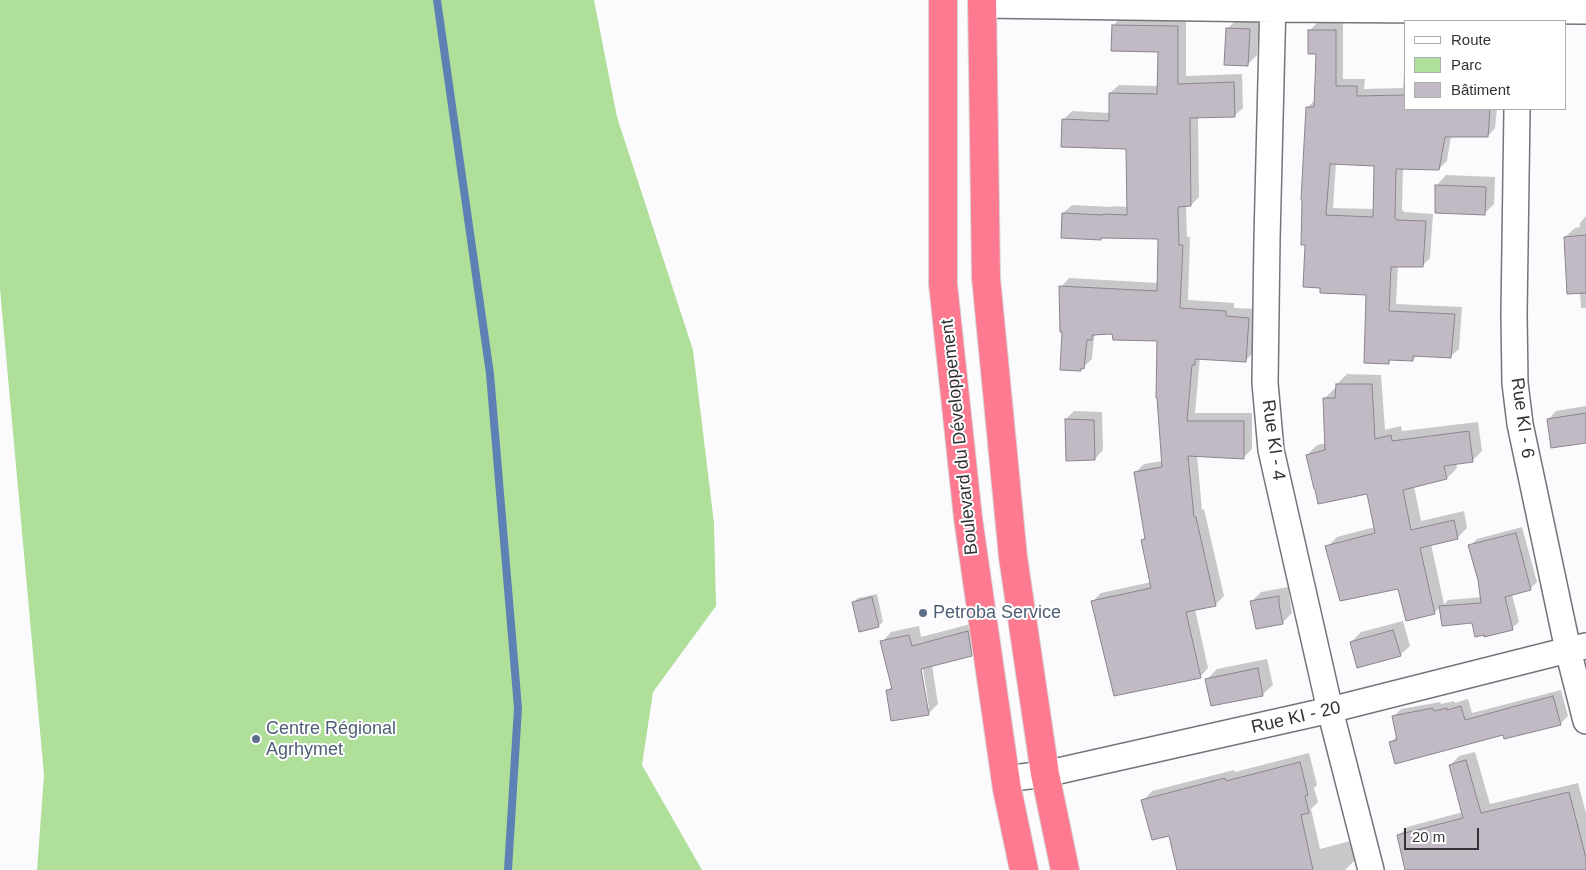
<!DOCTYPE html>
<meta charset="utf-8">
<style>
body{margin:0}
#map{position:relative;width:1586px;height:870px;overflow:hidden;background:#fbfbfe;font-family:Helvetica,sans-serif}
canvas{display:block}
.legend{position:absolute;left:1404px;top:20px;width:162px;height:90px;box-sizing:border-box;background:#fff;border:1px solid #adadaf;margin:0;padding:6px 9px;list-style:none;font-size:15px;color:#323236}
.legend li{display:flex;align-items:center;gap:10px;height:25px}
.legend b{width:25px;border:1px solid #adadaf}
.scale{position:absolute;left:1404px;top:828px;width:75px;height:22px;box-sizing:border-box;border:2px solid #323236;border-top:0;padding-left:6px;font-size:15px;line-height:18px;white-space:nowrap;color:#323236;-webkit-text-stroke:4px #fff;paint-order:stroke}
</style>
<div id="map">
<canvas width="1586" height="870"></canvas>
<ul class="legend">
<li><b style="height:6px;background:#fff"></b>Route</li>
<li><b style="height:14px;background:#b0df9a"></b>Parc</li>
<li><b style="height:14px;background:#c1bac4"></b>Bâtiment</li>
</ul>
<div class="scale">20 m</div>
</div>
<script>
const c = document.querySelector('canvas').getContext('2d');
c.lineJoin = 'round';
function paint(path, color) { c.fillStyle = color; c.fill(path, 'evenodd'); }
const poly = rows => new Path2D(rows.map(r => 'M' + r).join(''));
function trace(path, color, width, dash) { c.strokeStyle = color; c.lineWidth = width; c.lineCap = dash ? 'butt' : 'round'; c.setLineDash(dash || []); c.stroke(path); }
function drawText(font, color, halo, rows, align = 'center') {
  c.font = font + ' Helvetica,sans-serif'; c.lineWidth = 4; c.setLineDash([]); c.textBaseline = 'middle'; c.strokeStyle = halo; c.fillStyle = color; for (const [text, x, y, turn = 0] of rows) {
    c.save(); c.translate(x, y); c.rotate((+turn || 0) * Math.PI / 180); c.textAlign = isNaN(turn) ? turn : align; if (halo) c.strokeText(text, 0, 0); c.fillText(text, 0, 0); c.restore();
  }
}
paint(poly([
 [0,0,594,0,617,117,693,350,714,523,716,606,653,692,642,765,702,870,37,870,44,775,0,289]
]), '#b0df9a');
paint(poly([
 [1121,17,1186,18,1186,76,1242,74,1243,108,1234,116,1198,117,1199,197,1191,205,1186,205,1187,237,1190,237,1188,300,1234,303,1234,308,1257,309,1254,352,1246,360,1200,358,1195,413,1252,413,1252,449,1243,458,1197,455,1202,510,1204,509,1224,596,1215,605,1195,609,1208,668,1200,677,1093,601,1101,593,1151,582,1142,540,1146,536,1136,472,1144,464,1163,461,1158,339,1113,332,1097,334,1094,337,1092,359,1080,370,1063,331,1061,287,1069,278,1158,283,1160,237,1063,213,1072,205,1112,207,1113,206,1128,207,1127,148,1064,119,1072,111,1110,113,1110,93,1119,85,1158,86,1159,51,1113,26],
 [1237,19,1259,20,1257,55,1247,65,1228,28],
 [1317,23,1343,23,1343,79,1365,79,1364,89,1403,88,1405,55,1405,109,1497,109,1495,128,1488,136,1451,136,1447,161,1439,169,1403,168,1402,210,1404,212,1433,214,1430,258,1423,265,1398,265,1396,304,1462,307,1459,349,1451,356,1417,355,1413,360,1392,359,1388,363,1367,294,1321,292,1307,108,1315,100,1317,52,1309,31],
 [1336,163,1375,165,1374,209,1333,208],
 [1446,175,1495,177,1494,204,1484,214,1437,185],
 [1586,216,1586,308,1581,308,1580,292,1565,237,1575,228,1580,227,1580,223],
 [1347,374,1381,375,1385,430,1401,426,1402,431,1478,422,1482,451,1472,461,1456,463,1457,468,1447,478,1414,486,1421,521,1464,511,1467,528,1457,538,1431,544,1444,604,1448,600,1482,597,1479,580,1470,546,1477,539,1522,527,1537,582,1530,589,1512,594,1519,622,1512,628,1472,622,1441,606,1434,613,1399,588,1327,547,1337,537,1375,527,1368,493,1307,455,1317,445,1326,443,1324,399,1334,389,1337,389,1337,384],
 [1586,406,1586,441,1548,420,1556,411],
 [1074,411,1102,412,1103,450,1095,459,1066,419],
 [1288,587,1292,613,1282,623,1252,601,1261,592],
 [877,594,883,622,878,626,854,602,858,598],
 [1403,621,1410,646,1400,655,1351,642,1361,632],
 [978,622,981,645,971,654,932,665,938,704,928,714,888,690,892,686,882,642,891,632,919,626,921,637],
 [922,663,929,708,926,708,919,664],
 [1267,659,1273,685,1263,694,1212,705,1207,679,1217,669],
 [1561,690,1568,716,1560,724,1504,734,1391,742,1397,736,1393,717,1401,709,1440,702,1441,704,1454,701,1455,703,1468,699,1472,713],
 [1475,752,1490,804,1578,783,1586,813,1586,870,1406,870,1398,836,1407,827,1463,812,1450,766,1459,756],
 [1309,753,1317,785,1314,788,1318,802,1311,809,1320,849,1350,841,1355,860,1345,870,1178,870,1170,835,1143,801,1152,791,1234,770,1235,772]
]), '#0003');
trace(poly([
 [437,0,490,374,518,708,508,870]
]), '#5d81b4', 8);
const building = poly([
 [1112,25,1178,26,1178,84,1234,82,1235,117,1190,118,1191,206,1178,207,1179,245,1183,245,1180,308,1226,311,1226,316,1249,318,1246,362,1195,359,1195,365,1192,365,1187,421,1244,421,1244,459,1188,456,1194,517,1196,517,1216,606,1186,612,1201,678,1114,696,1091,601,1151,588,1141,540,1145,539,1134,472,1162,467,1157,398,1156,398,1157,341,1113,340,1112,334,1092,335,1092,340,1087,340,1084,369,1081,368,1081,371,1060,370,1062,332,1060,332,1059,286,1157,291,1158,239,1101,238,1101,240,1061,238,1062,213,1103,215,1103,214,1127,215,1126,149,1061,147,1062,119,1109,121,1109,93,1157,94,1158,52,1111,51,1112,25],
 [1226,28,1250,29,1248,66,1224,65,1226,28],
 [1308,30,1336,30,1336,86,1357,86,1357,96,1405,95,1405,109,1490,109,1488,137,1445,137,1439,170,1396,169,1395,218,1396,220,1426,221,1423,267,1391,267,1389,311,1455,314,1451,358,1413,356,1413,361,1389,360,1389,364,1364,363,1366,295,1320,293,1320,288,1303,287,1305,245,1301,245,1302,201,1301,200,1306,107,1314,107,1316,54,1308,54,1308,30],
 [1330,164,1374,166,1373,217,1326,215,1330,164],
 [1435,185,1486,187,1485,215,1435,213,1435,185],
 [1586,235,1586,293,1567,294,1564,237,1586,235],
 [1336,384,1372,384,1375,439,1391,435,1392,441,1469,431,1473,462,1444,466,1447,479,1403,490,1411,530,1454,520,1458,539,1420,548,1435,614,1406,621,1398,589,1340,601,1325,546,1375,533,1367,494,1318,504,1315,489,1314,489,1306,455,1325,450,1323,398,1335,398,1336,384],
 [1586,413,1586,443,1551,448,1547,419,1586,413],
 [1065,419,1094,420,1095,460,1066,461,1065,419],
 [1516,533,1531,590,1505,597,1513,630,1484,637,1484,635,1475,637,1472,623,1442,626,1439,606,1481,603,1478,580,1468,545,1516,533],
 [1279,596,1279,604,1283,624,1256,629,1250,601,1279,596],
 [872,597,879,627,859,632,852,602,872,597],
 [1393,630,1401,656,1357,668,1350,642,1393,630],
 [968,631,972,656,921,669,929,715,891,721,886,690,892,689,880,641,909,635,912,646,968,631],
 [1258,668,1263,696,1211,706,1205,679,1258,668],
 [1553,696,1561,725,1504,739,1503,735,1395,764,1389,742,1397,740,1392,716,1433,708,1434,711,1447,708,1447,710,1461,706,1465,720,1553,696],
 [1466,760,1481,813,1569,792,1586,858,1586,870,1405,870,1397,835,1463,818,1449,765,1466,760],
 [1300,762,1308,795,1305,796,1309,813,1301,815,1313,870,1177,870,1169,836,1152,840,1141,800,1225,778,1226,781,1300,762]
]);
paint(building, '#c1bac4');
trace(building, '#8a848c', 1);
const minor = poly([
 [1273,0,1267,239,1265,383,1271,450,1330,710,1371,870],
 [982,5,1273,9,1586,11],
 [1517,109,1514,314,1515,383,1520,424,1568,650,1586,721],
 [1005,779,1045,774,1330,710,1568,650,1586,646]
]);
const highway = poly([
 [943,0,943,284,968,518,1007,789,1024,870],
 [982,0,986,278,1013,557,1045,774,1065,870]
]);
trace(minor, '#74747d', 28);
trace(highway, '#d6d6d7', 30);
trace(minor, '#fff', 25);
trace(highway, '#fd7a90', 28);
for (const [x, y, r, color] of [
 [923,613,5,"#5c6f8a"],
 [256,739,5,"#5c6f8a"]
]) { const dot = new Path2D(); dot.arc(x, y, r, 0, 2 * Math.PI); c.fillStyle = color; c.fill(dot); trace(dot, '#fff', 2); }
drawText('18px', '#323236', '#fff', [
 ["Rue KI - 6",1522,418,82],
 ["Boulevard du Développement",960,437,-96],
 ["Rue KI - 4",1273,440,82],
 ["Rue KI - 20",1296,718,-13]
]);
drawText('18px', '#4e5e75', '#fff', [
 ["Petroba Service",933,613],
 ["Centre Régional",266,729],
 ["Agrhymet",266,750]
], 'left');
</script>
